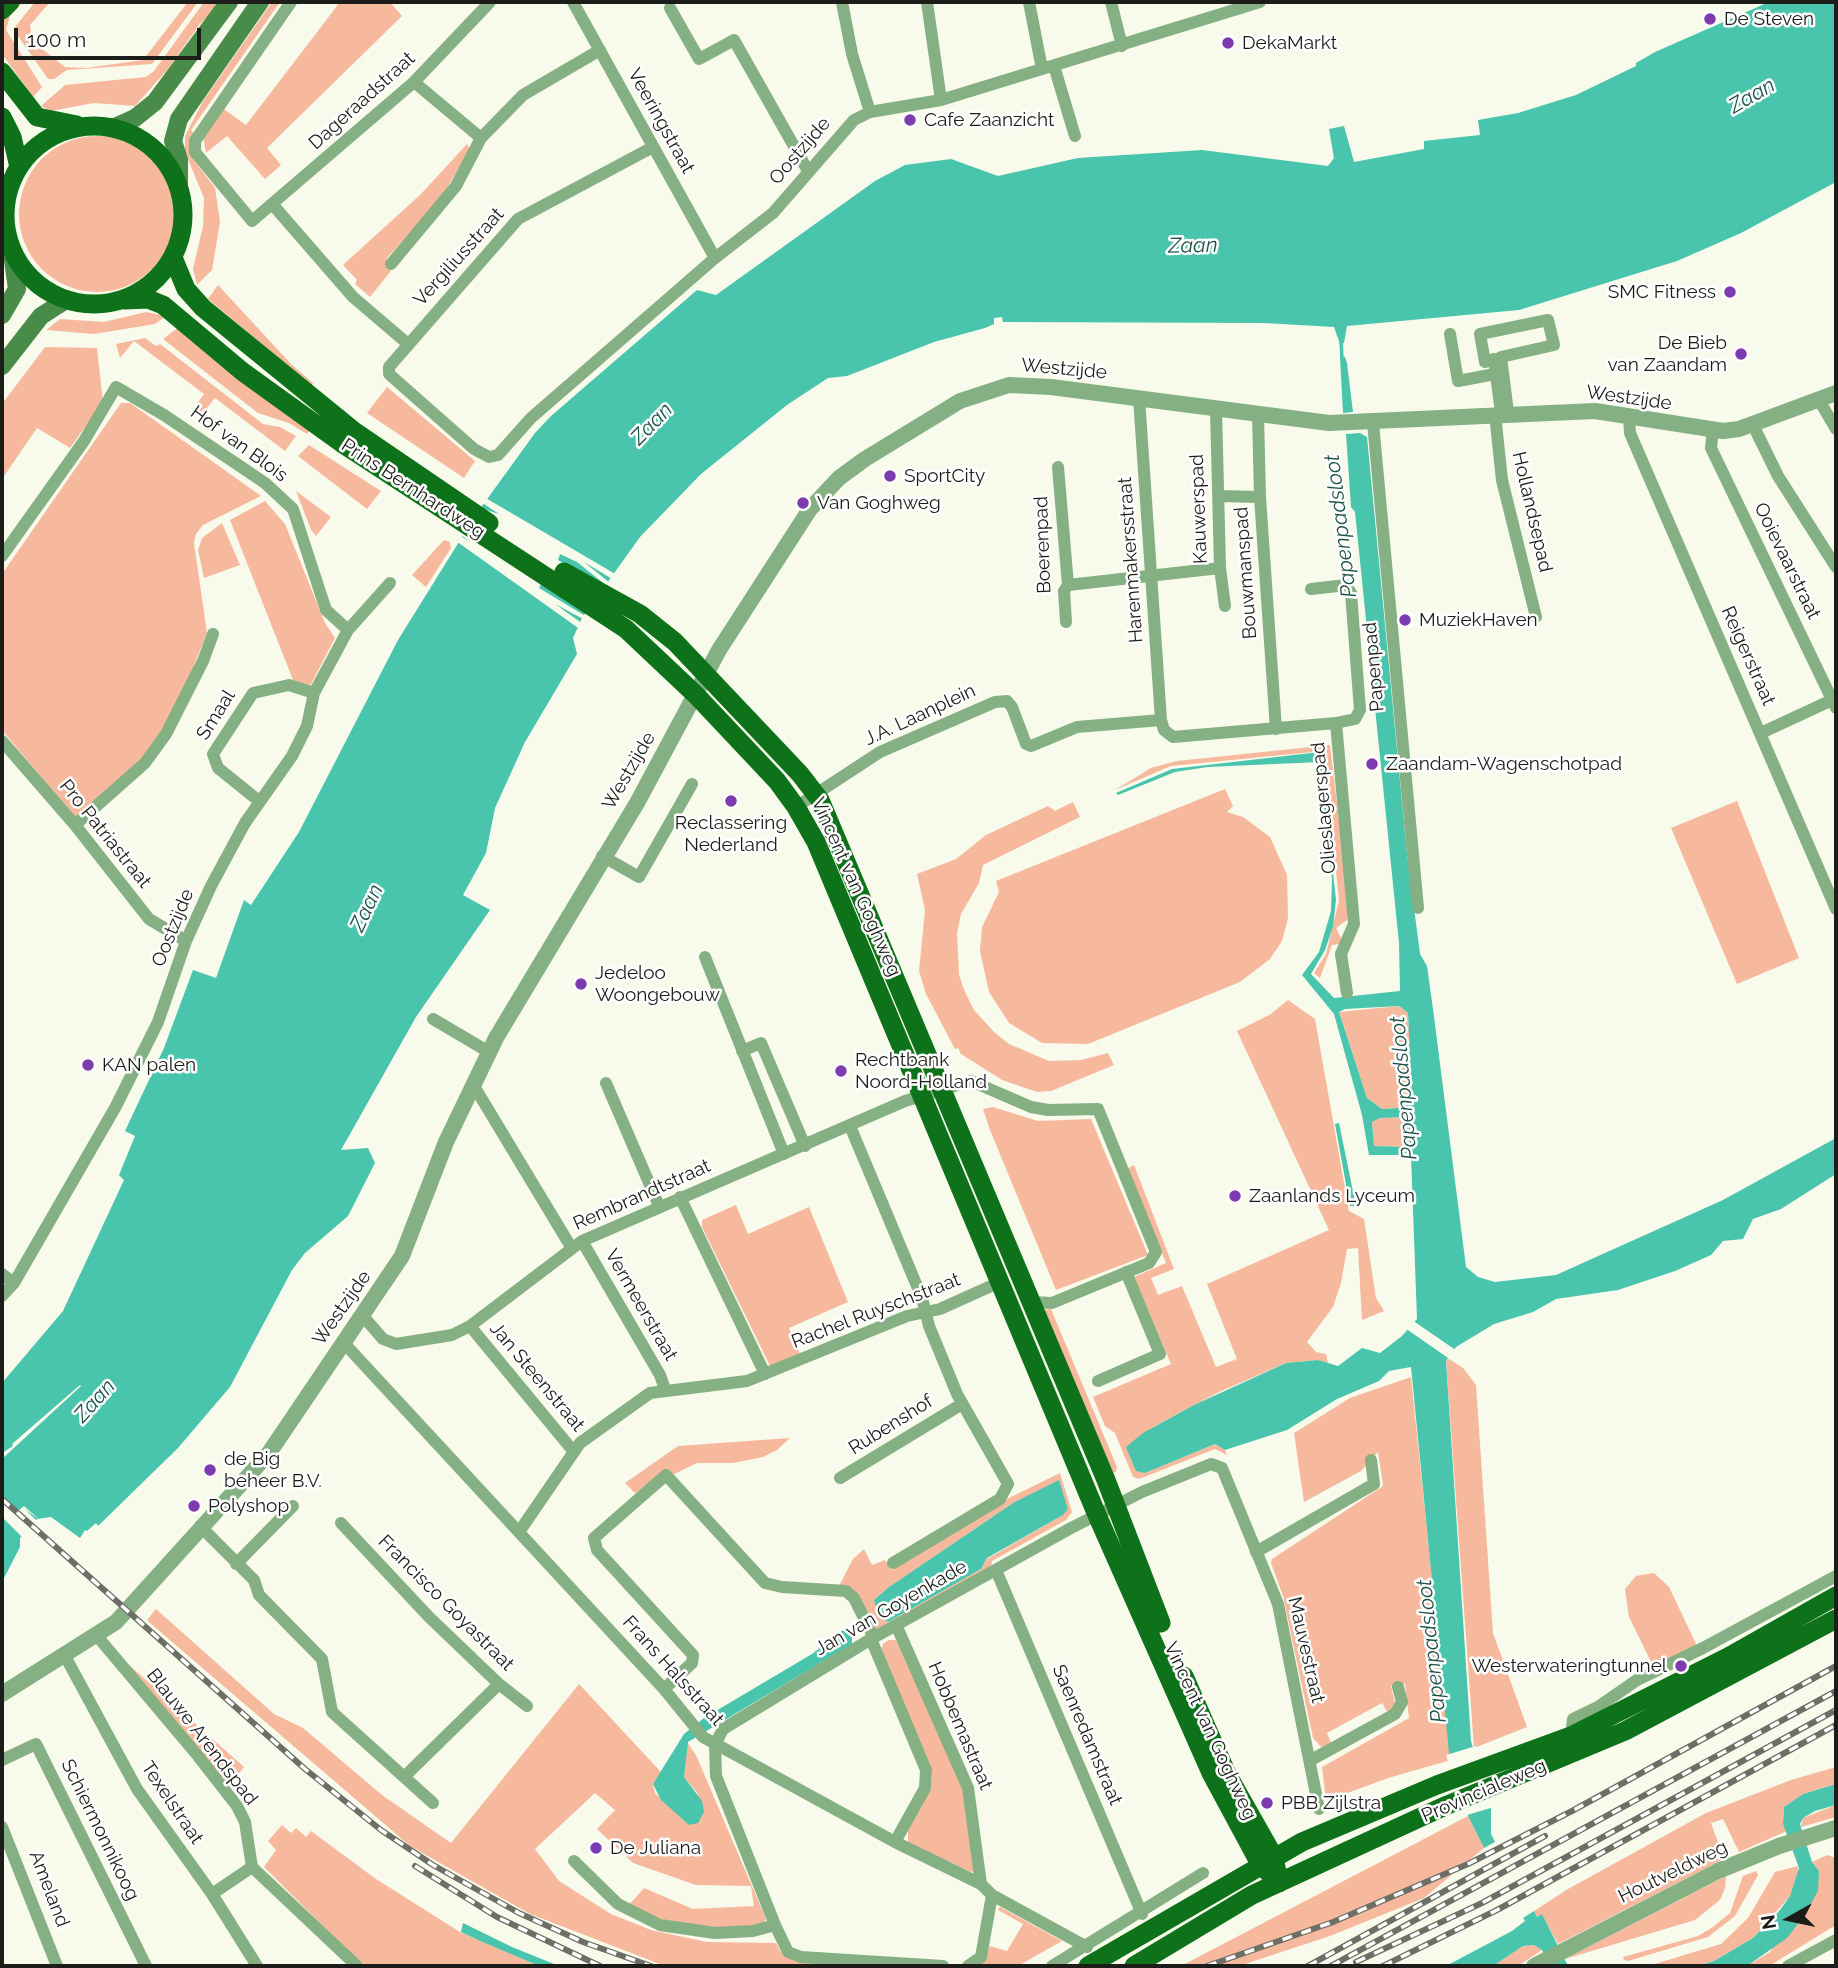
<!DOCTYPE html>
<style>
body{margin:0}
#map{position:relative;width:1838px;height:1968px;overflow:hidden;background:#f8faeb;font-family:Raleway,sans-serif}
canvas{display:block}
.frame{position:absolute;inset:0;border:4px solid #1c1d18;pointer-events:none}
.north{position:absolute;left:1754px;top:1884px;width:70px;height:70px;-webkit-text-stroke:5px #fff;paint-order:stroke;rotate:261deg;font-size:19px;font-weight:700;line-height:28px;text-align:center;color:#1c1d18}
.north::after{content:'';display:block;margin:auto;width:24px;height:32px;background:#1c1d18;clip-path:polygon(50% 0,100% 100%,50% 72%,0 100%)}
.scale{position:absolute;left:14px;top:28px;width:187px;height:32px;box-sizing:border-box;border:4px solid #1c1d18;border-top:0;padding-left:9px;font-size:21px;line-height:24px;white-space:nowrap;color:#1c1d18;-webkit-text-stroke:5px #fff;paint-order:stroke}
</style>
<div id="map">
<canvas width="1838" height="1968"></canvas>
<div class="frame"></div>
<div class="north">N</div>
<div class="scale">100 m</div>
</div>
<script>
const c = document.querySelector('canvas').getContext('2d');
c.lineJoin = 'round';
function paint(path, color) { c.fillStyle = color; c.fill(path, 'evenodd'); }
const poly = rows => new Path2D(rows.map(r => 'M' + r).join(''));
function trace(path, color, width, dash) { c.strokeStyle = color; c.lineWidth = width; c.lineCap = dash ? 'butt' : 'round'; c.setLineDash(dash || []); c.stroke(path); }
function drawText(font, color, halo, rows, align = 'center') {
  c.font = font + ' Raleway,sans-serif'; c.lineWidth = 5; c.setLineDash([]); c.textBaseline = 'middle'; c.strokeStyle = halo; c.fillStyle = color; for (const [text, x, y, turn = 0] of rows) {
    c.save(); c.translate(x, y); c.rotate((+turn || 0) * Math.PI / 180); c.textAlign = isNaN(turn) ? turn : align; if (halo) c.strokeText(text, 0, 0); c.fillText(text, 0, 0); c.restore();
  }
}
paint(poly([
 [19,2,23,2,10,16,6,30,42,87,33,97,2,54,2,20],
 [35,2,50,2,30,25,32,41,65,67,86,68,143,60,188,2,198,2,152,64,67,70,54,79,48,79,44,73,15,32,15,27],
 [204,2,223,2,199,25,168,69,135,106,94,103,51,111,41,106,65,85,146,77,154,71],
 [272,2,280,2,191,130,194,133,193,159,215,188,220,222,212,270,197,285,193,269,203,226,204,198,185,152,185,136,203,101],
 [340,2,390,2,402,16,267,148,281,165,265,179,227,136,206,153,203,136,221,107,246,125],
 '19 214a78 78 0 1 1 156 0a78 78 0 1 1-156 0Z',
 [467,144,470,149,447,188,448,190,387,258,386,266,391,271,370,297,355,284,357,280,343,265,421,194],
 [218,285,291,364,313,383,312,386,208,299],
 [146,312,166,316,155,324,94,334,46,330,60,319,104,322],
 [179,327,310,430,307,434,289,423,258,413,163,339],
 [145,338,156,346,160,344,263,424,280,427,296,436,285,451,215,398,201,415,191,412,204,394,134,341,120,358,116,344],
 [45,347,97,348,103,402,70,448,37,428,2,479,2,404],
 [387,387,475,461,464,478,367,413],
 [121,403,130,403,140,410,261,496,203,525,196,534,194,543,207,633,174,714,154,745,87,814,76,819,2,730,2,574],
 [309,445,381,491,367,509,298,456],
 [296,491,331,517,316,536,311,530],
 [265,501,285,524,325,623,335,638,309,688,293,680,230,520],
 [222,523,240,565,204,578,198,550,202,538],
 [444,540,450,542,451,548,426,587,412,575],
 [1330,745,1347,887,1347,920,1336,928,1342,940,1341,944,1332,945,1320,978,1314,973,1326,954,1339,900,1323,751,1171,766,1115,790,1151,768,1177,761],
 [1225,789,1233,806,1227,812,1243,817,1270,837,1287,875,1288,918,1282,941,1270,959,1240,982,1088,1044,1042,1043,1009,1023,989,992,980,951,982,927,999,892,996,881],
 [1737,801,1799,958,1737,984,1671,828],
 [1073,802,1080,817,983,865,979,883,961,914,957,933,959,975,965,992,974,1010,994,1032,1009,1044,1049,1061,1081,1060,1108,1053,1114,1065,1051,1091,1037,1092,1002,1080,961,1054,958,1048,955,1049,926,994,919,971,925,910,917,874,956,859,986,835,1048,806,1055,811],
 [1288,1000,1315,1019,1349,1211,1364,1219,1376,1298,1384,1311,1362,1320,1358,1248,1347,1249,1341,1283,1333,1307,1307,1342,1316,1352,1326,1354,1328,1363,1318,1360,1286,1363,1219,1392,1155,1426,1126,1447,1145,1473,1215,1444,1225,1450,1227,1455,1215,1449,1139,1479,1133,1477,1115,1433,1105,1426,1093,1397,1171,1364,1134,1277,1166,1263,1127,1169,1134,1165,1174,1269,1151,1278,1158,1295,1182,1286,1216,1367,1237,1359,1207,1284,1329,1230,1237,1031,1271,1014],
 [1399,1006,1408,1013,1412,1100,1399,1108,1382,1109,1367,1098,1339,1012],
 [993,1107,1038,1121,1091,1119,1148,1255,1056,1290,990,1130,983,1109],
 [1408,1117,1410,1147,1374,1146,1372,1122,1380,1118],
 [736,1205,748,1234,809,1207,848,1302,789,1328,802,1359,773,1372,702,1227,702,1220],
 [1051,1309,1117,1467,1116,1472,1109,1474,1041,1310],
 [1449,1359,1463,1368,1476,1385,1493,1633,1527,1727,1474,1748,1446,1361],
 [1411,1377,1451,1760,1388,1778,1326,1801,1322,1767,1409,1718,1405,1684,1391,1686,1396,1708,1388,1713,1382,1703,1327,1733,1332,1745,1321,1747,1313,1738,1283,1596,1271,1563,1272,1559,1383,1486,1378,1452,1361,1471,1304,1502,1294,1433,1350,1398],
 [790,1438,777,1450,763,1457,733,1463,697,1463,635,1493,625,1483,678,1446],
 [1060,1473,1072,1512,1066,1520,992,1561,991,1568,881,1631,874,1629,839,1586,853,1559,864,1549,872,1565,885,1560,892,1570,1009,1498],
 [1013,1503,1063,1515,987,1559,981,1569,888,1622,879,1617,874,1600,889,1587],
 [1654,1573,1669,1587,1698,1648,1655,1670,1629,1617,1625,1589,1636,1576],
 [156,1609,274,1714,303,1728,382,1795,451,1843,579,1684,661,1772,653,1784,655,1793,689,1825,698,1794,684,1777,687,1742,696,1755,766,1919,761,1926,718,1929,672,1923,628,1906,644,1888,693,1909,754,1906,751,1886,696,1885,633,1863,597,1829,615,1810,595,1793,535,1849,559,1881,611,1914,651,1930,707,1942,776,1943,780,1951,792,1958,872,1966,665,1966,530,1914,410,1846,150,1623,147,1620],
 [889,1640,896,1640,965,1791,975,1871,971,1872,908,1843,908,1829,931,1788,932,1772,881,1652,883,1644],
 [127,1663,244,1767,229,1786],
 [1836,1767,1836,1784,1803,1794,1784,1807,1783,1824,1787,1831,1739,1852,1723,1819,1711,1823,1724,1859,1558,1944,1542,1915,1537,1917,1534,1911,1568,1889,1706,1813,1791,1780],
 [1836,1805,1836,1817,1801,1827,1803,1818],
 [1468,1816,1484,1848,1424,1898,1330,1936,1239,1966,1181,1966],
 [282,1825,291,1833,296,1828,306,1837,311,1831,376,1879,460,1932,539,1966,363,1966,264,1867,276,1850,268,1841],
 [1827,1855,1836,1858,1836,1925,1769,1966,1747,1966,1770,1952,1819,1871,1812,1862],
 [1798,1866,1798,1879,1790,1896,1753,1938,1714,1961,1698,1966,1648,1966,1721,1944,1748,1918,1775,1872],
 [1756,1871,1758,1875,1735,1916,1708,1937,1628,1961,1624,1960,1623,1957,1698,1936,1713,1927,1730,1913,1743,1876],
 [1726,1876,1725,1888,1720,1900,1695,1920,1565,1959],
 [1000,1907,1062,1941,1018,1966,981,1966,990,1946,1007,1951,1023,1924,998,1910],
 [1534,1945,1542,1950,1518,1966,1493,1966,1523,1946]
]), '#f7b99d');
paint(poly([
 [1769,2,1836,2,1836,182,1741,233,1677,261,1519,310,1347,326,1344,343,1340,344,1334,327,1264,323,1003,322,1002,317,994,318,994,324,985,328,934,342,847,376,828,378,787,405,701,474,640,537,582,618,573,638,577,654,525,742,495,808,486,853,463,895,490,910,416,1017,341,1150,368,1148,375,1163,348,1216,305,1253,292,1270,230,1387,178,1448,98,1526,96,1523,87,1531,85,1530,80,1538,51,1517,37,1519,20,1538,20,1547,2,1582,2,1383,63,1311,124,1180,119,1175,135,1136,125,1131,164,1048,193,970,216,978,244,900,251,905,299,832,398,640,477,513,535,433,551,416,697,290,716,295,875,181,905,165,951,159,998,176,1078,158,1202,150,1328,166,1334,158,1329,129,1344,126,1354,162,1424,149,1424,141,1480,135,1478,120,1518,113,1576,95,1636,66,1636,63,1655,52],
 [1340,357,1345,357,1347,363,1353,412,1343,413],
 [1360,433,1367,437,1407,854,1420,954,1427,966,1433,1009,1466,1267,1478,1277,1495,1282,1556,1275,1723,1200,1836,1138,1836,1174,1781,1209,1753,1219,1743,1239,1723,1241,1711,1255,1675,1271,1618,1290,1556,1299,1533,1312,1494,1324,1456,1347,1446,1361,1471,1741,1491,1808,1491,1834,1495,1842,1484,1848,1468,1816,1449,1753,1411,1367,1389,1371,1379,1381,1337,1399,1287,1430,1225,1450,1215,1444,1145,1473,1136,1471,1126,1447,1143,1433,1194,1405,1286,1363,1318,1360,1338,1366,1362,1348,1380,1353,1402,1336,1417,1319,1411,1155,1369,1155,1362,1115,1334,1014,1302,975,1319,952,1331,911,1332,879,1319,762,1208,767,1175,772,1118,795,1116,793,1172,769,1320,752,1336,900,1333,927,1325,950,1311,974,1334,998,1400,991,1399,943,1355,512,1351,507,1346,434],
 [1399,1006,1408,1013,1412,1100,1399,1108,1382,1109,1367,1098,1339,1012,1345,1009],
 [1408,1117,1410,1147,1374,1146,1372,1122,1380,1118],
 [1339,1123,1356,1206,1350,1206,1335,1124],
 [1059,1480,1068,1509,1063,1515,987,1558,981,1569,888,1622,879,1617,874,1600,889,1587,1013,1503],
 [843,1630,848,1630,852,1635,852,1644,688,1742,684,1777,702,1801,704,1812,698,1823,689,1825,661,1800,653,1784,684,1734,704,1718,812,1654],
 [1836,1784,1836,1805,1815,1811,1803,1818,1800,1824,1812,1862,1819,1871,1818,1891,1804,1916,1787,1938,1747,1966,1698,1966,1714,1961,1753,1938,1780,1910,1790,1896,1799,1868,1783,1824,1784,1807,1803,1794],
 [1534,1911,1537,1917,1542,1914,1568,1966,1550,1966,1542,1950,1534,1945,1523,1946,1493,1966,1446,1966,1512,1931,1525,1921,1523,1918],
 [463,1923,512,1947,559,1966,539,1966,478,1940,461,1932]
]), '#48c5ac');
paint(poly([
 [484,497,617,575,614,580,584,562,610,583,607,586,577,562,560,554,558,560,592,581,542,582,539,588,587,617,585,620,555,604,583,624,581,630,456,541,459,535,470,542,460,534,477,507,499,514,481,502],
 [1412,1320,1457,1351,1451,1360,1405,1328],
 [80,1385,81,1386,2,1459,2,1453,13,1446,12,1444],
 [2,1497,18,1511,24,1506,41,1521,25,1509,39,1523,24,1539,2,1517],
 [1476,1746,1494,1807,1464,1816,1446,1755]
]), '#f8faeb');
trace(poly([
 [1341,339,1342,359]
]), '#48c5ac', 3.5);
trace(poly([
 [291,2,195,141,195,152,252,221,414,82,490,2],
 [573,2,715,258],
 [842,2,852,54,870,112],
 [927,2,941,100],
 [1029,2,1042,69],
 [1111,2,1122,46],
 [670,8,699,59,734,40,808,171],
 [1054,66,1075,136],
 [414,82,481,138,523,95,600,50],
 [653,147,518,219,389,367,389,374,474,449,489,457,498,455,531,418,715,258,773,213,854,120,870,112,941,100,1260,2],
 [273,205,353,297,408,344],
 [391,264,456,186,481,138],
 [1450,334,1458,381,1495,374],
 [1139,398,1161,720],
 [1819,400,1836,429],
 [1216,410,1220,568,1225,606],
 [1501,413,1494,359,1485,362,1480,334,1548,320,1554,345,1501,357,1508,412],
 [1495,414,1502,480,1536,617],
 [1258,415,1260,497,1276,729],
 [1629,416,1630,433,1836,909],
 [1373,423,1418,908],
 [1752,423,1778,476,1836,567],
 [1713,429,1711,448,1836,708],
 [1058,467,1068,585,1064,591,1066,622],
 [1219,496,1260,497],
 [2,556,84,441,116,387,164,415,265,483,293,509,326,610,348,630],
 [1068,585,1220,568],
 [1311,589,1346,585,1351,593,1360,710,1355,719,1336,723,1354,924,1341,954,1347,993],
 [1761,733,1832,700],
 [2,741,75,825,149,919,186,941],
 [259,801,218,768,213,754,253,693,289,685,314,693],
 [796,807,880,752,995,702,1007,701,1012,707,1026,744,1031,746,1077,727,1161,720,1164,730,1173,737,1336,723],
 [75,825,145,763,166,734,203,661,213,634],
 [602,856,639,877,692,784],
 [705,957,784,1154],
 [433,1019,489,1052],
 [742,1051,761,1043,805,1146],
 [606,1083,659,1206],
 [474,1086,571,1247],
 [850,1126,922,1298,929,1326,957,1394,1008,1484,1000,1499,893,1563],
 [680,1197,765,1374],
 [582,1241,660,1375,665,1389],
 [2,1274,14,1283],
 [2,1296,14,1283,115,1108,158,1022,186,941,211,886,245,823,292,756,307,726,314,693,348,630,390,583],
 [362,1315,383,1339,396,1344,452,1335,470,1326,582,1241,905,1101,971,1081,1031,1107,1048,1110,1098,1109,1156,1252,1149,1263,1052,1303,1031,1302],
 [470,1326,574,1452],
 [343,1342,664,1689,703,1737,895,1842,981,1884,992,1895,1087,1947],
 [1098,1381,1160,1354,1126,1272],
 [840,1478,962,1404],
 [341,1523,429,1617,499,1684,527,1706],
 [200,1526,254,1580,259,1595,322,1659,332,1712,433,1803],
 [519,1532,580,1443,650,1393,747,1381,907,1316,940,1309,1000,1282],
 [1256,1552,1374,1484,1371,1460],
 [236,1564,293,1506],
 [996,1570,1142,1914],
 [897,1627,968,1788,981,1884],
 [97,1636,198,1756,237,1806,245,1822,252,1867,212,1894],
 [871,1639,926,1770,925,1788,895,1842],
 [65,1656,137,1789,212,1894,257,1966],
 [664,1689,692,1663,693,1655,597,1550,594,1538,666,1475,765,1583,782,1587,846,1591,854,1598,874,1638],
 [1571,1736,1573,1719,1598,1707,1637,1680,1703,1648,1836,1576],
 [2,1760,36,1744,146,1966],
 [1311,1760,1395,1714,1402,1702,1398,1687],
 [404,1777,499,1684],
 [2,1827,57,1966],
 [574,1861,618,1904,660,1925,715,1933,753,1931,775,1925,788,1952,801,1957,943,1966],
 [252,1867,357,1966],
 [775,1925,716,1776,715,1745,723,1729,871,1639,1071,1528,1142,1492,1211,1464,1222,1468,1278,1604,1319,1809],
 [968,1966,981,1957,992,1895],
 [1052,1966,1203,1873],
 [1788,1966,1836,1940]
]), '#85b083', 12);
trace(poly([
 [2,1694,116,1622,269,1453,402,1256,446,1142,496,1038,637,803,719,650,810,509,839,478,865,459,960,401,1009,385,1051,387,1329,423,1595,411,1723,431,1739,429,1836,393],
 [1534,1966,1718,1871,1779,1846,1836,1828]
]), '#85b083', 16);
trace(poly([
 [115,127,135,118,155,102,229,2],
 [179,186,179,160,173,141,179,119,260,2],
 [2,315,17,289,11,246],
 [2,366,41,316,66,300]
]), '#498c4a', 18);
trace(poly([
 [2,10,10,2],
 [2,72,37,117,77,125],
 [2,117,12,137,19,167],
 '5 215a89 89 0 1 1 178 0a89 89 0 1 1-178 0Z',
 [174,260,186,289,203,308,354,431,489,523],
 [124,300,148,299,163,305,243,372,343,444,626,629,696,695,777,781,796,807,816,842,1097,1515,1211,1773,1260,1864,1279,1883],
 [564,572,640,614,675,642,800,774,820,800,1106,1480,1161,1623],
 [1184,1676,1227,1774,1274,1857,1279,1883],
 [1088,1966,1302,1842,1437,1785,1571,1736,1728,1657,1836,1596],
 [1134,1966,1252,1895,1445,1806,1625,1731,1836,1619]
]), '#0d7219', 19);
const rail = poly([
 [2,1499,305,1769,381,1830,433,1865,519,1913,583,1942,651,1966],
 [415,1866,497,1917,600,1966],
 [1356,1962,1482,1903,1836,1710],
 [1207,1966,1333,1922,1468,1864,1572,1811,1836,1666],
 [1308,1966,1545,1836],
 [1331,1966,1836,1691],
 [1383,1966,1497,1910,1836,1725]
]);
trace(rail, '#6d6e65', 6);
trace(rail, '#fff', 3.5, [10]);
for (const [x, y, r, color] of [
 [1710,19,7,"#7c3cb0"],
 [1228,43,7,"#7c3cb0"],
 [910,120,7,"#7c3cb0"],
 [1730,292,7,"#7c3cb0"],
 [1741,354,7,"#7c3cb0"],
 [890,476,7,"#7c3cb0"],
 [803,503,7,"#7c3cb0"],
 [1405,620,7,"#7c3cb0"],
 [1372,764,7,"#7c3cb0"],
 [731,801,7,"#7c3cb0"],
 [581,984,7,"#7c3cb0"],
 [88,1065,7,"#7c3cb0"],
 [841,1071,7,"#7c3cb0"],
 [1235,1196,7,"#7c3cb0"],
 [210,1470,7,"#7c3cb0"],
 [194,1506,7,"#7c3cb0"],
 [1681,1666,7,"#7c3cb0"],
 [1267,1803,7,"#7c3cb0"],
 [596,1848,7,"#7c3cb0"]
]) { const dot = new Path2D(); dot.arc(x, y, r, 0, 2 * Math.PI); c.fillStyle = color; c.fill(dot); trace(dot, '#fff', 2.5); }
drawText('19px', '#1c1d18', '#fff', [
 ["De Steven",1724,19],
 ["DekaMarkt",1242,43],
 ["Cafe Zaanzicht",924,120],
 ["SMC Fitness",1716,292,"right"],
 ["De Bieb",1727,343,"right"],
 ["van Zaandam",1727,365,"right"],
 ["SportCity",904,476],
 ["Van Goghweg",817,503],
 ["MuziekHaven",1419,620],
 ["Zaandam-Wagenschotpad",1386,764],
 ["Reclassering",731,823,"center"],
 ["Nederland",731,845,"center"],
 ["Jedeloo",595,973],
 ["Woongebouw",595,995],
 ["Rechtbank",855,1060],
 ["Noord-Holland",855,1082],
 ["KAN palen",102,1065],
 ["Zaanlands Lyceum",1249,1196],
 ["de Big",224,1459],
 ["beheer B.V.",224,1481],
 ["Polyshop",208,1506],
 ["Westerwateringtunnel",1667,1666,"right"],
 ["PBB Zijlstra",1281,1803],
 ["De Juliana",610,1848]
], 'left');
drawText('19px', '#1c1d18', '#fff', [
 ["Dageraadstraat",362,101,-42],
 ["Veeringstraat",661,121,61],
 ["Oostzijde",800,151,-49],
 ["Vergiliusstraat",459,257,-48],
 ["Westzijde",1064,369,5],
 ["Westzijde",1629,398,8],
 ["Hof van Blois",239,444,36],
 ["Prins Bernhardweg",413,489,33],
 ["Kauwerspad",1199,509,-92],
 ["Hollandsepad",1532,512,77],
 ["Boerenpad",1043,545,-92],
 ["Harenmakersstraat",1131,560,-94],
 ["Ooievaarstraat",1787,561,64],
 ["Bouwmanspad",1246,573,-94],
 ["Reigerstraat",1748,656,66],
 ["Papenpad",1374,667,-95],
 ["Smaal",216,715,-58],
 ["J.A. Laanplein",920,715,-25],
 ["Westzijde",629,771,-60],
 ["Olieslagerspad",1324,808,-95],
 ["Pro Patriastraat",105,834,51],
 ["Vincent van Goghweg",856,887,66],
 ["Oostzijde",173,928,-68],
 ["Rembrandtstraat",642,1195,-24],
 ["Vermeerstraat",641,1305,60],
 ["Westzijde",342,1308,-55],
 ["Rachel Ruyschstraat",876,1311,-21],
 ["Jan Steenstraat",537,1377,50],
 ["Rubenshof",891,1425,-32],
 ["Francisco Goyastraat",446,1603,45],
 ["Jan van Goyenkade",891,1608,-30],
 ["Mauvestraat",1306,1650,77],
 ["Frans Halsstraat",673,1671,48],
 ["Hobbemastraat",960,1726,67],
 ["Vincent van Goghweg",1210,1731,65],
 ["Saenredamstraat",1087,1735,67],
 ["Blauwe Arendspad",202,1737,52],
 ["Provincialeweg",1484,1791,-23],
 ["Texelstraat",172,1803,56],
 ["Schiermonnikoog",100,1830,64],
 ["Houtveldweg",1673,1872,-26],
 ["Ameland",49,1889,69]
]);
drawText('italic 21px', '#1e5247', '#fff', [
 ["Zaan",1752,96,-30],
 ["Zaan",1193,246,-1],
 ["Zaan",652,424,-46],
 ["Papenpadsloot",1341,526,-97],
 ["Zaan",367,908,-65],
 ["Papenpadsloot",1404,1088,-95],
 ["Zaan",95,1401,-48],
 ["Papenpadsloot",1432,1651,-96]
]);
</script>
